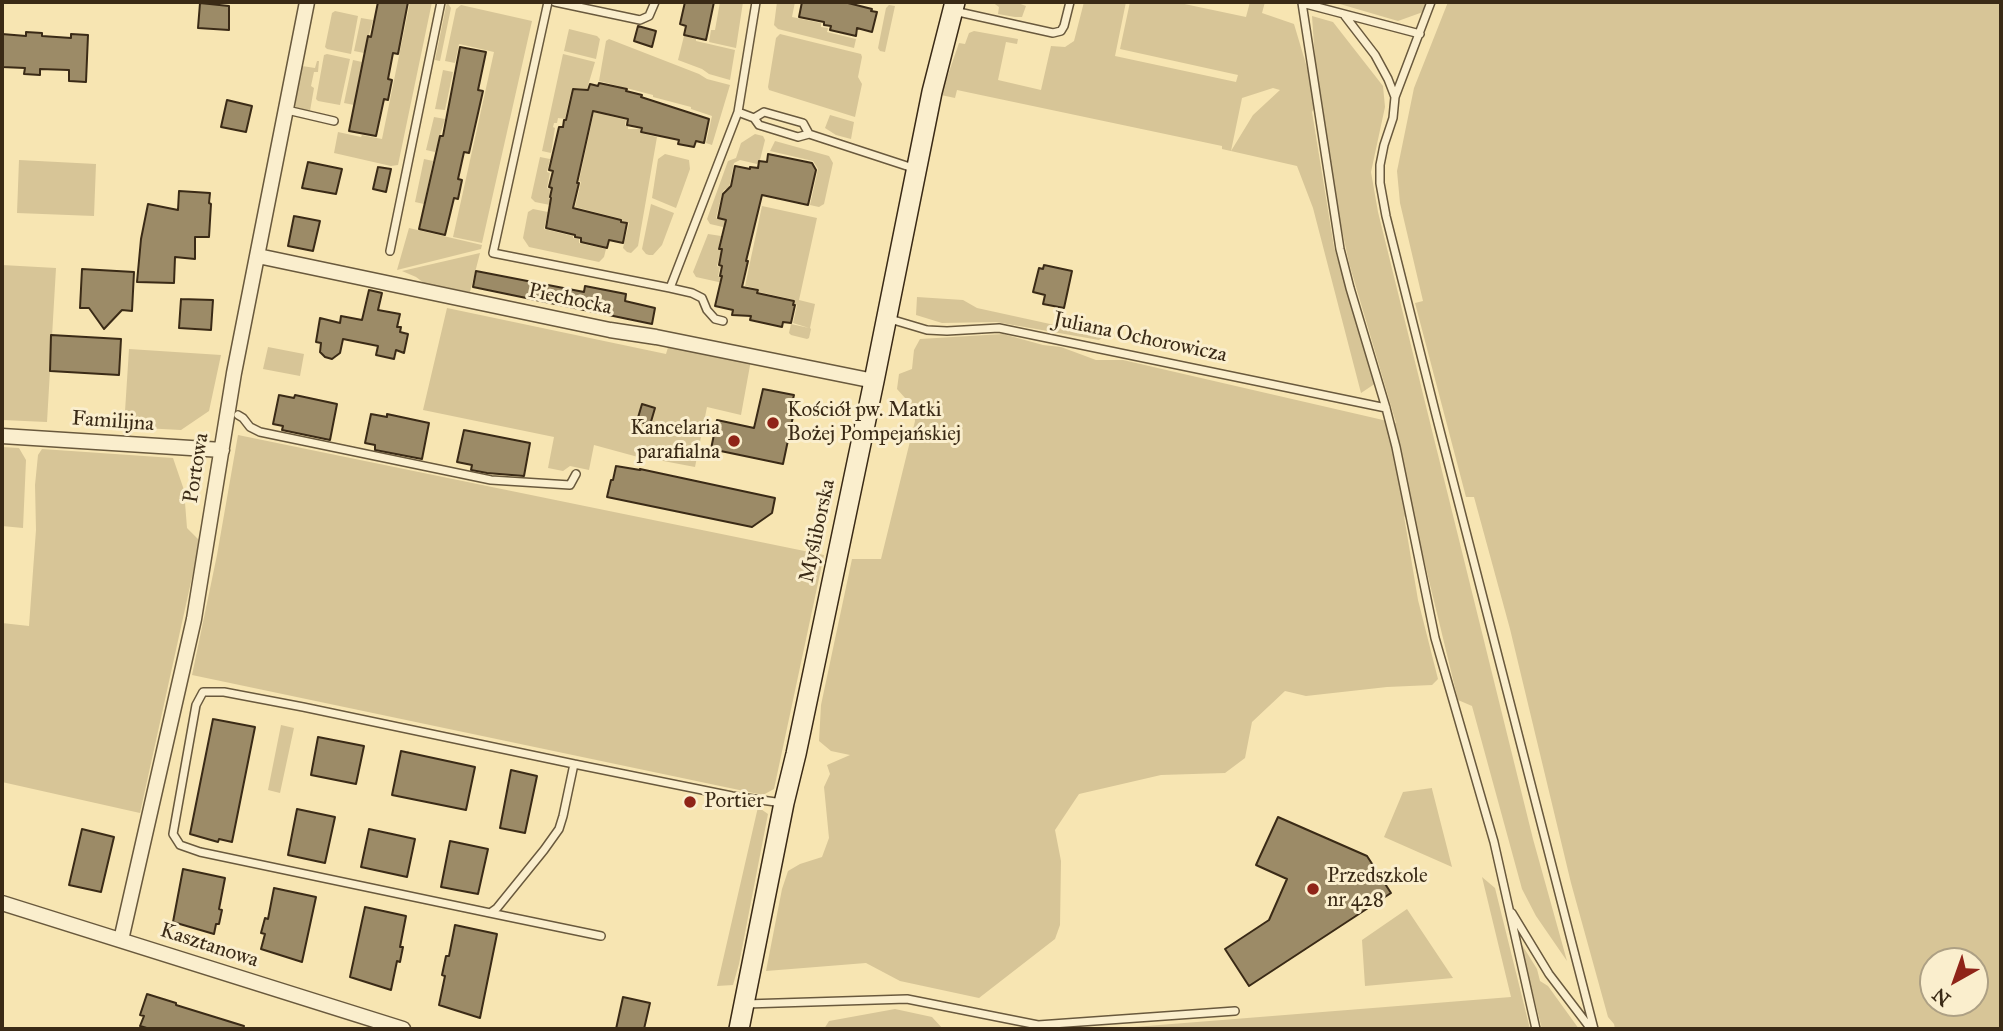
<!DOCTYPE html>
<meta charset="utf-8">
<style>
body{margin:0}
#map{position:relative;width:2003px;height:1031px;overflow:hidden;background:#f7e5b2;font-family:"IM FELL Great Primer",serif}
canvas{display:block}
.frame{position:absolute;inset:0;border:4px solid #3a2a16;pointer-events:none}
.north{position:absolute;left:1919px;top:947px;width:70px;height:70px;box-sizing:border-box;background:#faeecd;border:2px solid #ada084;border-radius:50%;rotate:220deg;font-size:19px;font-weight:700;line-height:28px;text-align:center;color:#3a2a16}
.north::after{content:'';display:block;margin:auto;width:24px;height:32px;background:#8f2418;clip-path:polygon(50% 0,100% 100%,50% 72%,0 100%)}
</style>
<div id="map">
<canvas width="2003" height="1031"></canvas>
<div class="frame"></div>
<div class="north">N</div>
</div>
<script>
const c = document.querySelector('canvas').getContext('2d');
c.lineJoin = 'round';
function paint(path, color) { c.fillStyle = color; c.fill(path, 'evenodd'); }
const poly = rows => new Path2D(rows.map(r => 'M' + r).join(''));
function trace(path, color, width, dash) { c.strokeStyle = color; c.lineWidth = width; c.lineCap = dash ? 'butt' : 'round'; c.setLineDash(dash || []); c.stroke(path); }
function drawText(font, color, halo, rows, align = 'center') {
  c.font = font + ' "IM FELL Great Primer",serif'; c.lineWidth = 6; c.setLineDash([]); c.textBaseline = 'middle'; c.strokeStyle = halo; c.fillStyle = color; for (const [text, x, y, turn = 0] of rows) {
    c.save(); c.translate(x, y); c.rotate((+turn || 0) * Math.PI / 180); c.textAlign = isNaN(turn) ? turn : align; if (halo) c.strokeText(text, 0, 0); c.fillText(text, 0, 0); c.restore();
  }
}
paint(poly([
 [410,2,432,2,398,165,391,166,334,153,338,132,361,137,362,135,382,139],
 [447,2,451,8,440,61,435,60],
 [720,2,743,2,736,48,709,42,711,30,715,30],
 [777,2,795,2,792,17,821,23,821,27,828,28,827,32,856,39,854,48,778,29,774,25],
 [992,2,1015,2,1026,6,1022,17,1015,17,998,14,999,7],
 [1084,2,1126,2,1115,56,1236,82,1238,75,1120,49,1130,2,1175,2,1246,17,1250,2,1265,2,1262,13,1294,24,1308,71,1315,59,1312,16,1333,22,1383,86,1385,107,1371,172,1378,212,1533,839,1567,961,1536,916,1522,889,1472,706,1458,700,1417,531,1404,516,1418,600,1438,679,1432,685,1387,687,1306,696,1285,691,1252,722,1245,758,1225,773,1161,775,1079,794,1055,830,1061,861,1060,925,1055,939,979,998,900,981,866,963,766,971,782,889,788,871,800,864,822,857,829,838,824,787,830,774,827,765,850,755,831,751,819,741,821,705,852,559,881,559,915,421,914,408,897,389,899,374,912,369,914,350,920,339,1003,334,1043,345,1061,347,1096,360,1123,360,1396,423,1349,263,1336,202,1321,95,1312,112,1334,247,1376,383,1361,393,1313,208,1297,166,1222,149,1222,146,957,90,955,98,941,95,959,43,965,44,969,33,974,31,1018,39,1017,44,1006,42,998,80,1041,90,1051,46,1065,47,1074,41],
 [1273,88,1280,90,1253,115,1231,151,1242,98],
 [1333,2,1426,2,1423,12,1398,21],
 [1448,2,2001,2,2001,1029,1615,1029,1614,1024,1608,1017,1571,883,1510,629,1474,497,1466,497,1415,303,1423,301,1400,203,1397,171,1414,88],
 [1975,961,1975,1003,1933,1003,1933,961],
 [461,5,532,21,482,243,453,237,494,52,459,44,455,63,445,61,456,9],
 [889,5,895,6,885,52,880,51,878,48,886,8],
 [335,11,358,16,351,54,327,49,325,47,332,13],
 [361,18,373,20,364,53,354,51],
 [569,29,597,36,600,39,596,59,564,51],
 [780,34,861,54,862,57,858,77,862,84,855,117,769,90,768,87,776,38],
 [684,36,696,39,696,41,735,50,730,80,709,74,702,69,678,60],
 [609,39,699,74,707,79,730,85,712,145,706,143,712,116,691,109,691,107,653,97,653,95,599,81,606,41],
 [327,54,350,59,340,105,318,101,316,99,324,55],
 [563,54,595,62,587,89,572,88,565,119,558,118,557,123,554,123,553,127,555,128,551,153,542,151],
 [353,60,362,62,354,105,344,103],
 [317,61,319,61,318,72,314,72,311,86,314,88,310,111,297,109,295,106,302,66,315,68],
 [443,70,453,72,445,110,435,109],
 [595,107,607,110,606,115,626,120,625,125,628,126,628,129,640,129,640,133,657,137,638,246,631,253,627,252,623,248,629,223,622,221,622,219,575,207,581,182,579,181],
 [830,115,854,122,851,139,836,135,825,128],
 [434,117,445,119,435,152,426,150],
 [755,134,763,136,765,140,760,160,757,164,740,160,734,163,729,188,724,190,722,194,716,218,725,221,723,227,710,224,707,219,728,161,736,158,741,143],
 [775,141,829,156,833,163,824,204,819,207,810,205,818,169,813,161,770,151],
 [665,154,689,160,690,169,676,208,652,198,658,159],
 [540,157,550,159,547,172,550,173,547,188,550,189,549,199,554,200,550,205,535,202,531,198],
 [424,159,433,161,424,204,415,202],
 [19,160,96,164,94,216,17,213],
 [651,204,674,213,662,245,653,255,649,255,646,254,642,249],
 [762,206,817,218,799,300,815,304,810,328,811,329,809,338,807,339,791,335,789,333,791,324,809,328,793,323,797,305,794,304,795,300,759,292,759,289,745,286],
 [533,209,548,212,544,229,573,236,573,238,579,239,579,243,606,249,604,257,599,262,529,247,523,238,528,212],
 [409,228,482,245,481,249,397,270],
 [708,234,721,236,718,249,721,250,717,266,720,267,718,276,725,278,723,283,696,277,693,272],
 [480,253,470,292,424,283,416,277,402,271],
 [2,265,56,268,47,422,2,420],
 [917,297,963,300,977,308,1105,336,1099,340,996,322,942,323,916,315],
 [447,308,666,354,669,344,751,360,741,415,707,407,695,467,658,460,649,460,594,445,589,470,570,466,563,471,548,468,554,437,423,410],
 [268,347,304,354,300,376,263,369],
 [129,349,221,355,209,411,181,430,124,427],
 [238,435,824,555,774,789,763,795,192,675,217,555],
 [2,447,19,448,26,460,23,528,2,526],
 [42,449,173,458,184,490,187,528,200,541,140,813,2,782,2,623,29,626,36,530,35,485,38,455],
 [281,725,294,728,280,793,268,790],
 [1432,788,1432,789,1452,867,1384,837,1403,792],
 [758,807,768,814,739,964,733,985,717,986],
 [1482,877,1495,888,1530,1029,1109,1029,1511,997],
 [1407,909,1453,978,1365,986,1362,940],
 [1519,940,1537,969,1540,981,1548,986,1579,1029,1542,1029],
 [895,1009,932,1017,943,1029,824,1029,829,1021]
]), '#d7c597');
const building = poly([
 [378,2,408,2,398,54,393,53,388,79,392,80,388,100,384,99,376,136,349,131,368,36,371,37,378,2],
 [685,2,714,2,706,40,684,35,686,26,680,24,685,2],
 [802,2,844,2,872,9,871,11,877,12,872,32,857,28,856,36,830,30,831,26,824,25,824,22,799,17,802,2],
 [200,3,229,6,229,30,198,28,200,3],
 [638,26,656,31,652,47,634,41,638,26],
 [26,32,42,33,42,36,71,38,71,34,88,35,86,82,69,81,69,70,40,69,40,75,24,74,25,68,2,67,2,34,26,36,26,32],
 [460,47,486,52,478,90,483,91,469,153,464,152,458,179,462,180,458,199,454,198,445,235,419,229,440,136,443,136,460,47],
 [599,83,627,89,626,91,642,95,641,97,709,119,704,143,696,141,694,147,678,144,679,140,641,132,642,128,627,125,628,119,593,111,577,183,579,183,573,208,621,220,621,222,627,223,623,243,609,240,607,248,581,242,581,238,575,237,575,235,546,228,551,198,550,197,552,188,549,187,553,171,549,170,559,127,563,127,564,120,566,120,573,89,588,90,590,84,598,86,599,83],
 [227,100,252,106,246,132,221,127,227,100],
 [768,154,812,163,816,170,808,205,762,195,746,261,748,261,742,287,758,290,757,293,794,301,793,305,795,305,791,323,783,322,782,327,750,320,751,316,732,315,733,310,715,306,722,276,720,276,722,266,719,265,722,249,719,249,726,220,718,218,723,194,731,186,735,166,750,169,750,167,758,168,759,161,767,162,768,154],
 [308,162,342,169,336,194,302,188,308,162],
 [378,167,391,169,386,192,373,189,378,167],
 [179,191,210,193,209,203,211,204,209,237,195,237,195,259,175,257,174,283,137,282,141,239,148,204,178,210,179,191],
 [294,216,320,221,313,251,288,246,294,216],
 [1044,265,1072,271,1064,308,1043,304,1045,295,1033,292,1039,268,1043,269,1044,265],
 [82,269,134,272,132,311,122,310,104,329,89,308,80,308,82,269],
 [476,271,584,292,585,286,626,294,625,301,655,308,652,324,473,287,476,271],
 [369,290,382,293,378,310,400,314,397,327,401,327,400,332,408,334,404,353,396,350,394,359,376,355,378,346,343,339,340,353,332,359,325,357,320,352,321,343,316,342,320,318,340,323,341,316,362,320,369,290],
 [181,299,213,300,211,330,179,328,181,299],
 [51,335,121,339,119,375,50,371,51,335],
 [763,389,794,395,791,407,795,407,783,464,711,449,717,420,754,428,763,389],
 [279,395,294,398,295,395,337,404,330,440,282,430,283,426,273,424,279,395],
 [642,404,655,408,650,425,637,421,642,404],
 [371,414,387,417,387,414,429,423,422,459,375,450,375,445,365,443,371,414],
 [464,430,530,443,524,476,487,473,471,470,472,465,457,462,464,430],
 [616,466,640,470,640,469,775,498,772,513,752,527,607,497,611,480,613,480,616,466],
 [213,719,255,727,232,842,219,839,218,842,190,834,213,719],
 [318,737,364,746,356,784,311,775,318,737],
 [401,751,475,767,466,810,392,795,401,751],
 [511,770,537,776,525,833,500,828,511,770],
 [297,809,335,817,325,863,288,855,297,809],
 [1278,817,1367,856,1391,893,1249,986,1225,949,1269,920,1287,879,1256,865,1278,817],
 [82,829,114,837,101,892,69,885,82,829],
 [369,829,415,839,407,877,361,867,369,829],
 [450,841,488,849,478,894,441,887,450,841],
 [183,869,225,878,219,909,222,910,219,924,216,924,214,934,173,922,183,869],
 [274,888,316,897,302,962,261,949,265,934,261,933,265,918,268,919,274,888],
 [365,907,406,916,400,947,403,947,400,962,397,961,391,990,350,977,365,907],
 [455,925,497,934,480,1018,439,1005,445,976,442,975,446,956,449,956,455,925],
 [147,994,176,1003,176,1005,244,1026,243,1029,150,1029,140,1026,144,1016,140,1015,147,994],
 [623,997,650,1003,644,1029,616,1029,623,997]
]);
paint(building, '#9c8b67');
trace(building, '#3a2a16', 2);
const lane = poly([
 [548,2,493,253,670,288,738,112,756,2],
 [555,2,640,20,649,16,655,2],
 [1431,2,1395,97,1393,118,1384,145,1380,165,1380,183,1386,216,1436,415,1594,1029],
 [954,11,1053,33,1061,31,1064,26,1070,2],
 [1345,16,1375,55,1388,79,1395,97],
 [1420,34,1302,3,1340,249,1350,288,1386,408,1396,447,1435,638,1494,842,1536,1029],
 [287,110,334,121],
 [738,112,754,118,759,125,798,137,809,134,916,169],
 [754,118,764,112,803,123,809,134],
 [390,251,441,2],
 [670,288,692,293,702,298,707,310,715,319,723,321],
 [890,319,927,330,947,331,999,328,1386,408],
 [238,415,243,418,250,427,260,432,491,480,570,485,576,474],
 [574,764,563,816,559,829,544,850,497,908,490,913,200,852,180,845,173,834,196,705,203,692,224,692,303,707,574,764,732,796,783,803],
 [490,913,601,936],
 [1512,913,1549,974,1591,1029],
 [746,1004,907,999,1038,1025,1235,1011]
]);
const street = poly([
 [258,256,610,330,656,337,874,381],
 [2,436,222,450],
 [2,903,403,1029],
 [121,940,194,619,234,373,307,2]
]);
const secondary = poly([
 [739,1029,784,803,796,754,874,381,932,92,955,2]
]);
trace(lane, '#69593d', 10);
trace(street, '#69593d', 17);
trace(secondary, '#3a2a16', 22);
trace(lane, '#faeecd', 7);
trace(street, '#faeecd', 14);
trace(secondary, '#faeecd', 19);
for (const [x, y, r, color] of [
 [773,423,7,"#8f2418"],
 [734,441,7,"#8f2418"],
 [690,802,7,"#8f2418"],
 [1313,889,7,"#8f2418"]
]) { const dot = new Path2D(); dot.arc(x, y, r, 0, 2 * Math.PI); c.fillStyle = color; c.fill(dot); trace(dot, '#faeecd', 2.5); }
drawText('21px', '#3a2a16', '#faeecd', [
 ["Piechocka",570,300,12],
 ["Juliana Ochorowicza",1140,338,12],
 ["Familijna",113,422,4],
 ["Portowa",197,468,-81],
 ["Myśliborska",818,531,-78],
 ["Kasztanowa",209,946,18]
]);
drawText('21px', '#3a2a16', '#faeecd', [
 ["Kościół pw. Matki",787,411],
 ["Bożej Pompejańskiej",787,435],
 ["Kancelaria",720,429,"right"],
 ["parafialna",720,453,"right"],
 ["Portier",704,802],
 ["Przedszkole",1327,877],
 ["nr 428",1327,901]
], 'left');
</script>
